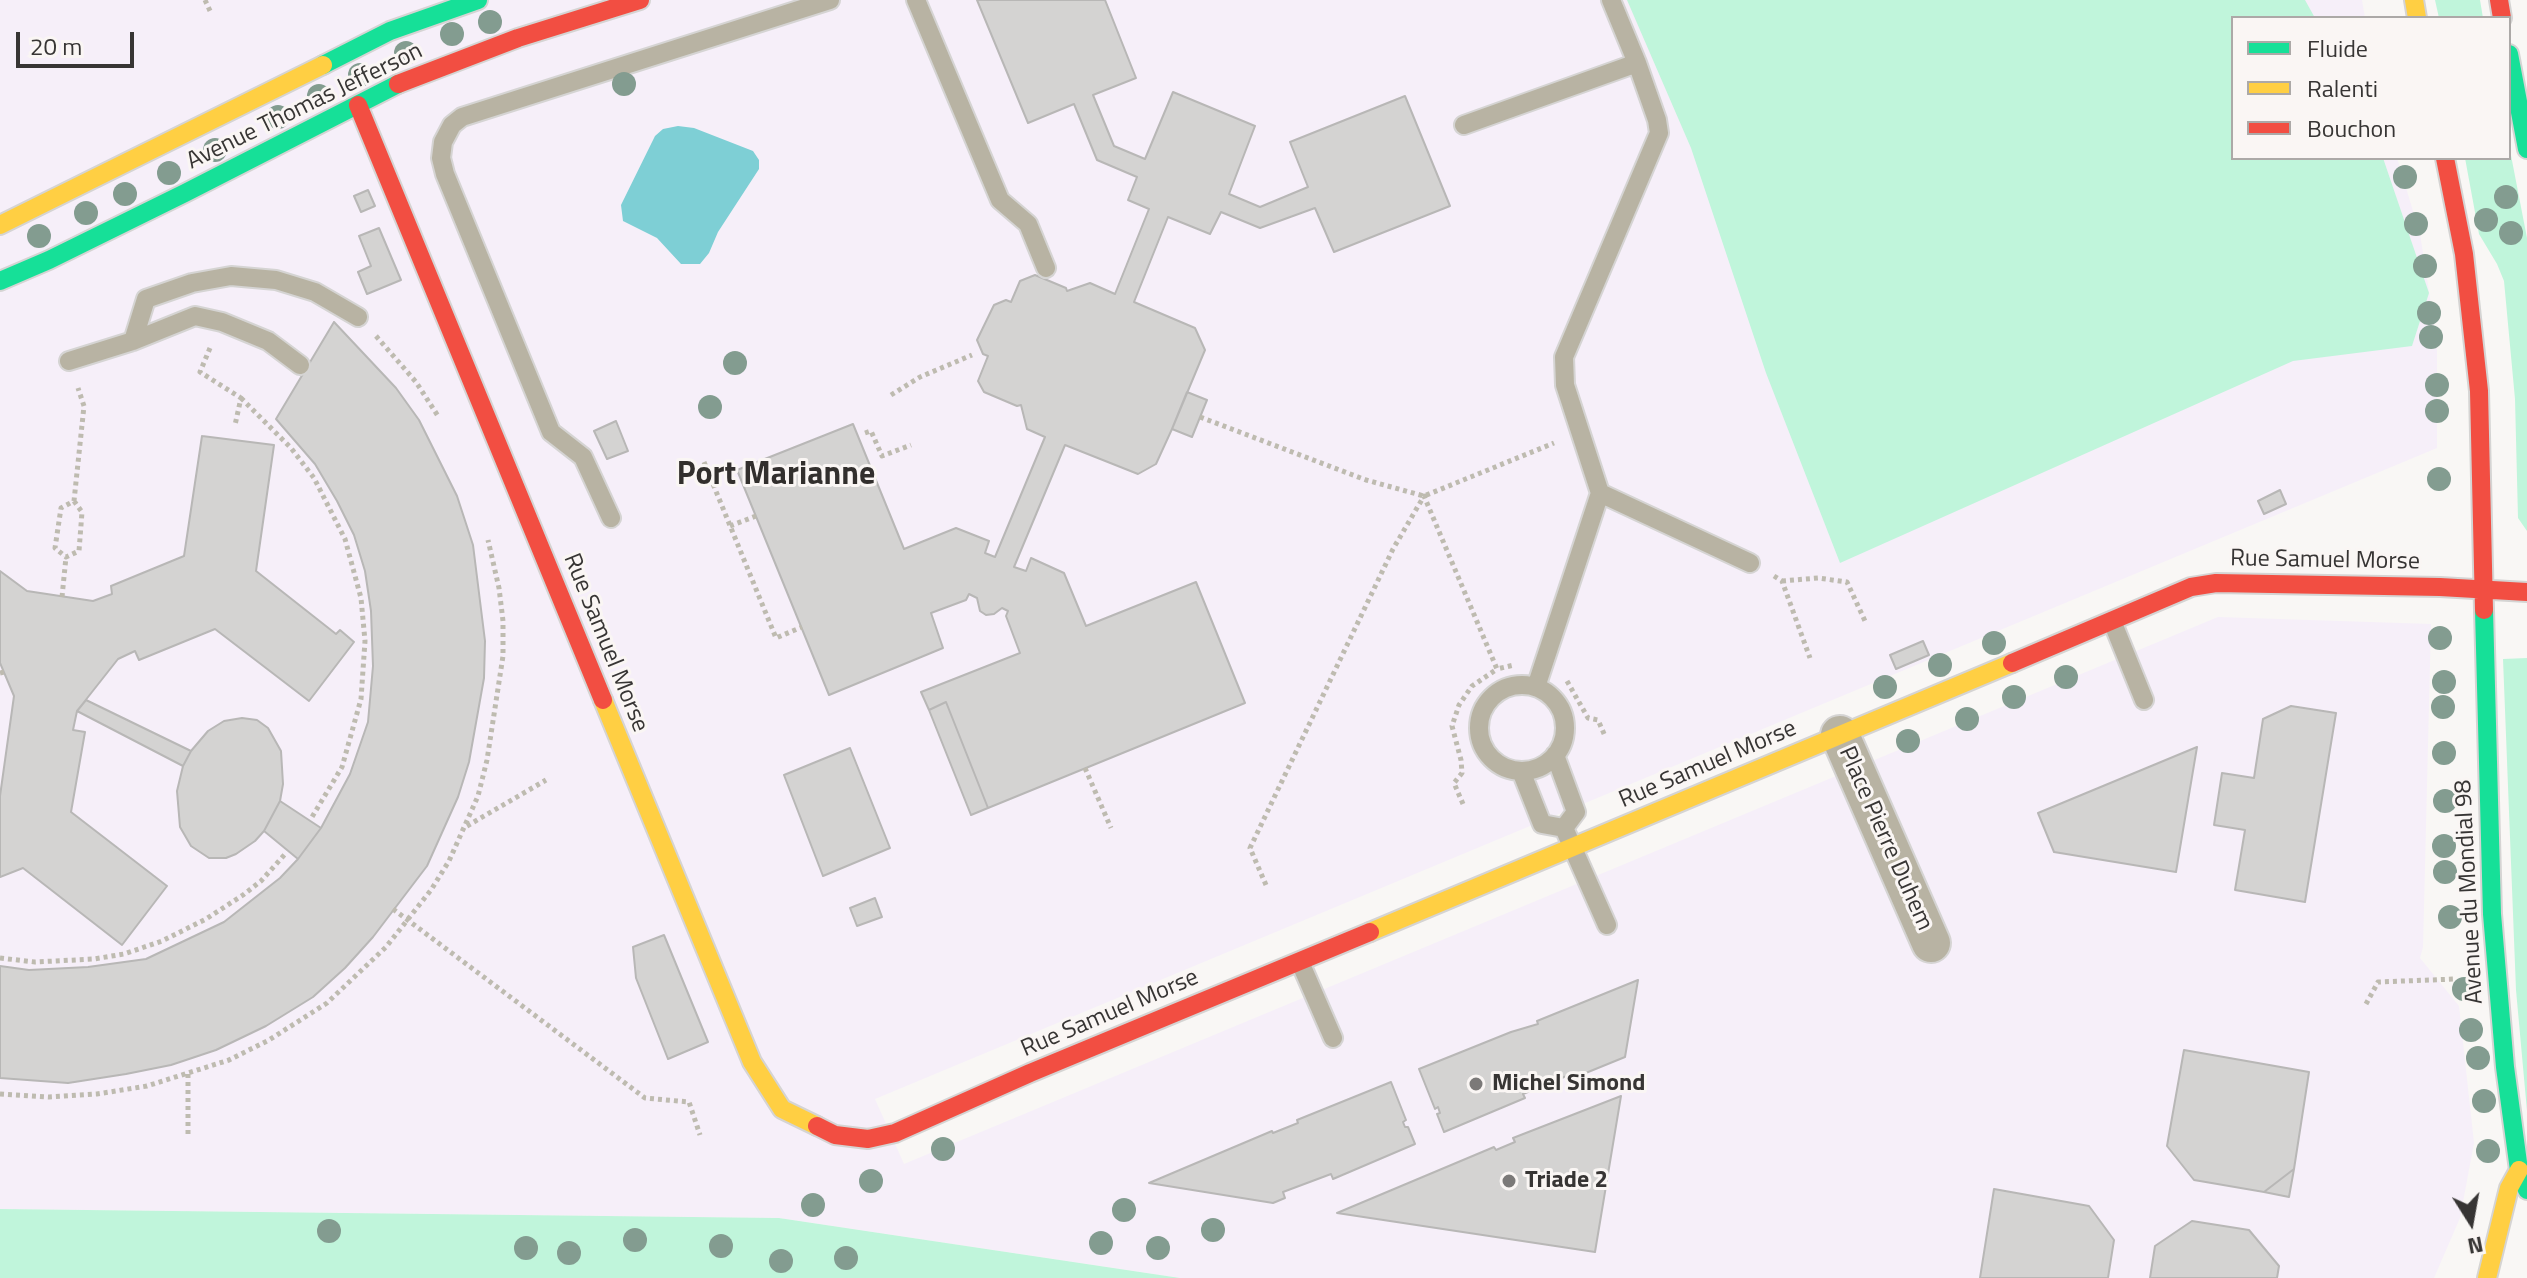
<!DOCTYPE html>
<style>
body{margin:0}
#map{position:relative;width:2527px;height:1278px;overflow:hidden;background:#f9f7f5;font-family:"Titillium Web",sans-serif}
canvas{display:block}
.legend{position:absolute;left:2231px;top:16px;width:280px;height:144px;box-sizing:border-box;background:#faf6f4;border:2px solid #aca9a7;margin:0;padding:10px 14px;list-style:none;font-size:24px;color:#373534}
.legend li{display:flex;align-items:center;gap:16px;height:40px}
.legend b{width:40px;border:2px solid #aca9a7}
.north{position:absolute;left:2431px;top:1182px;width:80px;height:80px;-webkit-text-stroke:6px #faf6f4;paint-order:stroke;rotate:169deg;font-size:22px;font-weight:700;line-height:32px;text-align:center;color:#373534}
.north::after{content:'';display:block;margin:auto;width:28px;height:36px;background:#373534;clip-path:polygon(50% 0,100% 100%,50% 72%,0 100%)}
.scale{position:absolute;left:16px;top:32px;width:118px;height:36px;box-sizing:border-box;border:4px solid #373534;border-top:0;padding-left:10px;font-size:24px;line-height:28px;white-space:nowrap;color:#373534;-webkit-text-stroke:6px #faf6f4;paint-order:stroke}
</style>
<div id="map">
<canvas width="2527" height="1278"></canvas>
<ul class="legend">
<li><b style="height:10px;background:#16e098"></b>Fluide</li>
<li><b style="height:10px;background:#ffcf43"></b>Ralenti</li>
<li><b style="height:10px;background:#f24e42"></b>Bouchon</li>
</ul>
<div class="north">N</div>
<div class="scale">20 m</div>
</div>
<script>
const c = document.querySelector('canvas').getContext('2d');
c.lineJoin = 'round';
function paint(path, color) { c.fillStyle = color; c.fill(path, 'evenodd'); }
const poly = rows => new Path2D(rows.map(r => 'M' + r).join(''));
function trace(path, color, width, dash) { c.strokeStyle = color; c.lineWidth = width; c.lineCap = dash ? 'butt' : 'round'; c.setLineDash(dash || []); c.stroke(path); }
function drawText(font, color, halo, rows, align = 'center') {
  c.font = font + ' "Titillium Web",sans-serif'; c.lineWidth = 6; c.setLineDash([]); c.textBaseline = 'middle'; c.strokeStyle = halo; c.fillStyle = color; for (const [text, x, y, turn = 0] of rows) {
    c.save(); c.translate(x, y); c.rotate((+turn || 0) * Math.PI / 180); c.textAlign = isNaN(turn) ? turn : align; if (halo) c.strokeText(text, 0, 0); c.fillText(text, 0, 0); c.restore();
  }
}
paint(poly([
 [0,0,2362,0,2365,18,2233,18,2233,158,2397,158,2420,234,2437,342,2437,448,875,1099,904,1164,2218,617,2431,624,2423,947,2420,958,2459,1006,2474,1143,2460,1218,2434,1278,1180,1278,779,1218,0,1209]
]), '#f6eff9');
paint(poly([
 [1627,0,2305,0,2315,18,2233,18,2233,158,2383,158,2429,293,2412,346,2293,361,1840,563,1766,373,1691,148],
 [2435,0,2480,0,2483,18,2439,18],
 [2509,145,2527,238,2527,531,2518,518,2515,399,2504,281,2497,264,2479,234,2465,158,2509,158],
 [2527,658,2527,1111,2516,990,2503,659],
 [0,1209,779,1218,1180,1278,0,1278]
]), '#c0f5db');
paint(poly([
 [678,126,694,128,753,151,759,160,759,169,718,232,709,253,700,264,681,264,657,238,623,221,621,205,655,136,663,129]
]), '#7ecfd5');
const building = poly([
 [977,0,1105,0,1136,78,1093,95,1114,146,1145,159,1173,92,1255,126,1229,194,1260,207,1308,187,1290,142,1405,96,1450,206,1334,252,1315,208,1260,228,1221,212,1210,234,1168,217,1134,302,1195,328,1205,350,1172,429,1156,464,1138,474,1065,445,1014,567,1026,571,1031,558,1064,573,1086,626,1196,582,1245,703,988,808,946,702,929,710,921,692,1020,653,1006,616,1008,611,1002,608,994,614,986,615,980,611,977,598,969,594,966,600,931,613,943,648,829,695,737,470,853,424,904,549,956,528,989,541,985,553,995,557,1045,437,1027,429,1021,405,1017,406,984,392,978,381,988,356,983,354,977,340,994,305,1006,300,1011,302,1020,281,1035,275,1066,288,1067,291,1090,283,1115,294,1149,209,1128,200,1137,177,1097,160,1074,104,1028,123,977,0],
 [368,190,375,206,361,212,354,196,368,190],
 [379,228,401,280,367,294,358,272,371,266,359,236,379,228],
 [334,322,396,388,419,420,457,496,473,545,485,641,484,678,469,762,458,797,427,866,373,937,345,968,313,997,266,1026,216,1050,171,1065,126,1074,68,1083,0,1078,0,966,29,970,88,967,146,959,224,922,280,878,298,859,321,828,350,774,368,722,373,666,371,611,365,571,354,535,337,501,315,464,276,419,334,322],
 [1187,392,1207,400,1192,437,1172,429,1187,392],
 [616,421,628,451,607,459,594,431,616,421],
 [202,436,274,445,256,571,336,634,340,630,354,642,309,701,215,629,139,660,135,651,118,659,77,711,73,730,85,732,71,812,167,886,122,945,23,868,0,877,0,796,14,696,0,663,0,571,27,591,93,601,112,594,111,586,184,556,202,436],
 [2280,490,2286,504,2264,514,2258,501,2280,490],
 [1923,641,1929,655,1896,669,1890,655,1923,641],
 [86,700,191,751,183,766,77,711,86,700],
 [946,702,988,808,971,815,929,710,946,702],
 [2291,706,2336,713,2305,902,2235,890,2245,830,2214,825,2222,773,2254,778,2263,719,2291,706],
 [242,718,257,720,268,728,281,751,283,784,280,801,264,831,255,841,236,854,226,858,209,858,191,846,180,827,177,791,183,766,191,751,208,731,224,721,242,718],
 [2197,747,2176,872,2054,852,2038,813,2197,747],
 [850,748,890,848,823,876,784,775,850,748],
 [280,801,321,828,298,859,264,831,280,801],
 [875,898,882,917,857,926,850,908,875,898],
 [664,935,708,1042,668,1059,636,978,633,947,664,935],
 [1638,980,1625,1057,1571,1079,1569,1075,1523,1094,1525,1098,1444,1132,1437,1114,1440,1113,1438,1107,1435,1109,1419,1069,1511,1032,1538,1024,1537,1021,1638,980],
 [2184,1050,2309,1072,2294,1169,2264,1192,2194,1180,2167,1146,2184,1050],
 [1391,1082,1406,1120,1403,1122,1405,1127,1408,1127,1415,1144,1333,1179,1331,1174,1283,1192,1285,1198,1273,1203,1149,1183,1272,1131,1273,1133,1298,1123,1297,1120,1391,1082],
 [1621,1096,1595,1252,1337,1213,1494,1147,1496,1150,1515,1142,1513,1138,1621,1096],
 [2294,1169,2289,1197,2264,1192,2294,1169],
 [1994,1189,2089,1206,2114,1240,2108,1278,1980,1278,1994,1189],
 [2192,1221,2249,1230,2279,1266,2277,1278,2150,1278,2155,1246,2192,1221]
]);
paint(building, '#d4d3d2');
trace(building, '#b8b7b6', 2);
const lane = poly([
 [916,0,1000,200,1028,224,1046,268],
 [1611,0,1637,63],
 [1464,125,1637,63,1657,120,1659,133,1564,357,1565,385,1600,493,1536,687],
 [133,341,146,299,192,283,231,276,276,280,315,292,358,317],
 [69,361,133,341,195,316,222,322,268,341,300,365],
 [1600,493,1750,563],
 [611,518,583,457,551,432,445,174,441,158,443,142,452,125,462,117,830,0],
 [2112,621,2144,700],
 '1479 728a43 43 0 1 1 86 0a43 43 0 1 1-86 0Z',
 [1555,755,1576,812,1564,828],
 [1521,771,1542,824,1564,828],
 [1564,828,1607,925],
 [1300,962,1333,1038]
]);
const street = poly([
 [1840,735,1931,943]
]);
const fast = poly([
 [2509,54,2527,149],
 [323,65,390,31,478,0],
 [0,281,49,260,185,193,398,84],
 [2484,610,2492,914,2505,1067,2519,1170,2527,1190]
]);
const slow = poly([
 [2414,0,2417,18],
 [0,225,323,65],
 [603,700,752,1062,782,1109,817,1126],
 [1370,932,2012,663],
 [2487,1278,2509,1188,2519,1170]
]);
const jam = poly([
 [2499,0,2502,18],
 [398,84,518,38,640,0],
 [358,105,603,700],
 [2445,158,2464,254,2479,391,2484,610],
 [2012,663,2191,587,2216,583,2440,587,2527,592],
 [817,1126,835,1135,868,1139,895,1133,1030,1073,1370,932]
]);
trace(lane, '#d5d4d3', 22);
trace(street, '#d5d4d3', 42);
trace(fast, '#d5d4d3', 22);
trace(slow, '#d5d4d3', 22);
trace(jam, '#d5d4d3', 22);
trace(poly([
 [205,0,211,13],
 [376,336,416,382,438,416],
 [210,348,200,372,241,398,235,425],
 [891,395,920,377,972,355],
 [241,398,291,448,314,478,345,539,361,598,365,641,361,699,342,767,312,817],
 [1200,417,1366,480,1424,496,1554,443],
 [865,433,871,431,882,456,911,445],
 [704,462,776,638,802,627],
 [74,501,82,512,79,551,66,557,55,548,61,508,74,501,84,406,78,388],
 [730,526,756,516],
 [1774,576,1782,581,1810,658],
 [1782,581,1818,578,1847,582,1865,621],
 [62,597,66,557],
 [0,673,4,672],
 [1567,681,1588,718,1598,720,1605,736],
 [1085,768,1111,828],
 [1463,804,1454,783,1462,773,1461,760,1452,726,1459,705,1472,686,1497,669],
 [467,826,546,780],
 [1266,885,1250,848,1393,549,1424,496,1497,669,1514,665],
 [393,909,645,1098,689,1102,700,1135],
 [0,958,35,962,94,959,124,954,162,941,206,919,243,895,261,881,286,853],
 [2366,1004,2378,982,2456,979],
 [188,1074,188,1137],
 [0,1094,49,1097,97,1094,147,1086,229,1060,269,1040,327,1003,386,947,431,890,449,861,478,796,487,760,503,656,503,621,499,588,488,540]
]), '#bebbb0', 5, [4, 4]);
trace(lane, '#b8b3a3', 18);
trace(street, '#b8b3a3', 38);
trace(fast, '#16e098', 18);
trace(slow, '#ffcf43', 18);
trace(jam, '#f24e42', 18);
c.fillStyle = '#839c90';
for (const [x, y] of [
 [490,22],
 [452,34],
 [406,53],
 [360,75],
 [624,84],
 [319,96],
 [278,117],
 [215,150],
 [169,173],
 [2405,177],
 [125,194],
 [2506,197],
 [86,213],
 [2486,220],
 [2416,224],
 [2511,233],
 [39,236],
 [2425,266],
 [2429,313],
 [2431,337],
 [735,363],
 [2437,385],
 [710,407],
 [2437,411],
 [2439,479],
 [2440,638],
 [1994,643],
 [1940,665],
 [2066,677],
 [2444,682],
 [1885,687],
 [2014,697],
 [2443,707],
 [1967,719],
 [1908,741],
 [2444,753],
 [2445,801],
 [2444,846],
 [2445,872],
 [2450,917],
 [2464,989],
 [2471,1030],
 [2478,1058],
 [2484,1101],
 [943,1149],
 [2488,1151],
 [871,1181],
 [813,1205],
 [1124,1210],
 [1213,1230],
 [329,1231],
 [635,1240],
 [1101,1243],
 [721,1246],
 [526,1248],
 [1158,1248],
 [569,1253],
 [846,1258],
 [781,1261]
]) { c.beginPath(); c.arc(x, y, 12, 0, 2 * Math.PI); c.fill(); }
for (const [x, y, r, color] of [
 [1476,1084,8,"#7b7978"],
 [1509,1181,8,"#7b7978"]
]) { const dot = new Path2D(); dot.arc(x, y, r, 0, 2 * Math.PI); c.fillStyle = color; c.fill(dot); trace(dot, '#faf6f4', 3); }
drawText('24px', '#373534', '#faf6f4', [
 ["Avenue Thomas Jefferson",305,107,-26],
 ["Rue Samuel Morse",2325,561,1],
 ["Rue Samuel Morse",605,643,68],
 ["Rue Samuel Morse",1708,765,-23],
 ["Place Pierre Duhem",1885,839,66],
 ["Avenue du Mondial 98",2470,892,-93],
 ["Rue Samuel Morse",1110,1014,-23]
]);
drawText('bold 24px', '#373534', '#faf6f4', [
 ["Michel Simond",1492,1084],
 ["Triade 2",1525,1181]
], 'left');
drawText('bold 32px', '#322f2d', '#faf6f4', [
 ["Port Marianne",776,476]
]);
</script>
